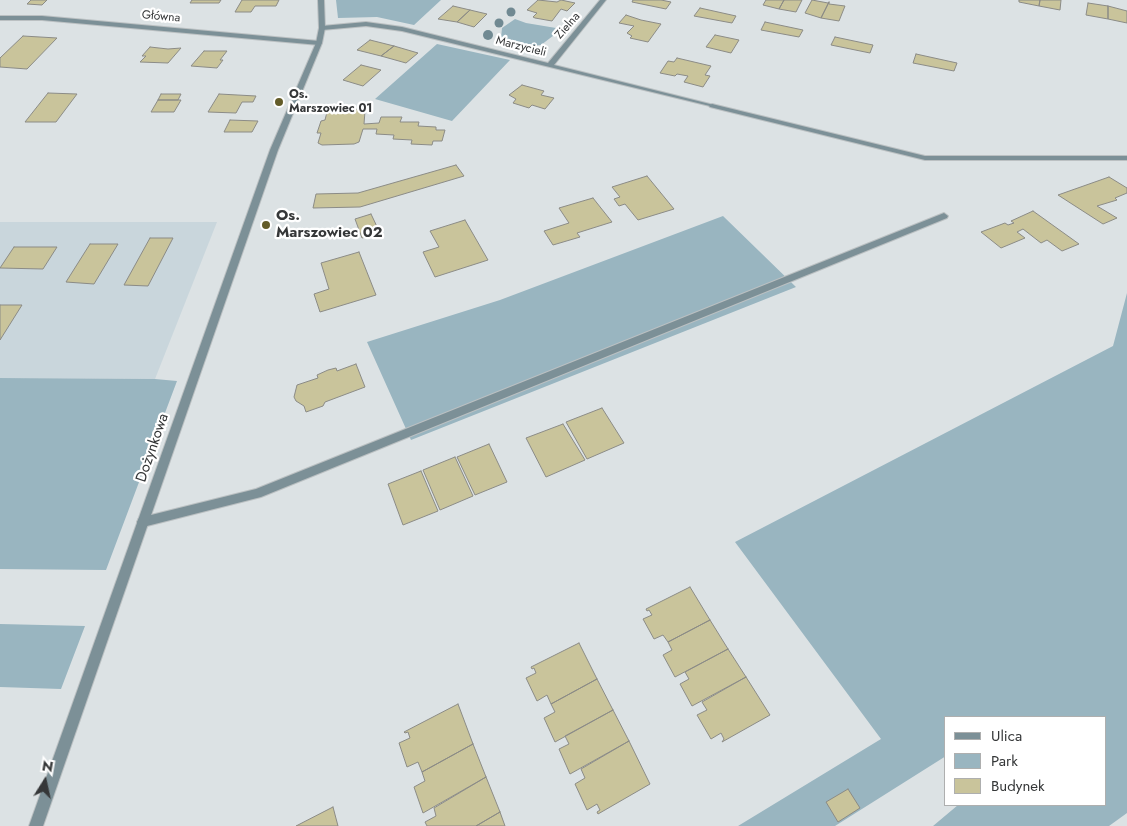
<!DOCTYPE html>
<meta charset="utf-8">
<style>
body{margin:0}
#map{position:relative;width:1127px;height:826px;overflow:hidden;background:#dce2e4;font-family:Jost,sans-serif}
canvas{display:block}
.legend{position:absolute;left:944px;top:716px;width:162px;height:90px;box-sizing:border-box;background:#fff;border:1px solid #aeafaf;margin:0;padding:6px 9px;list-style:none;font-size:15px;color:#353738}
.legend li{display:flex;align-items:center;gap:10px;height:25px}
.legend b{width:25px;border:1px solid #aeafaf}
.north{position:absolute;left:20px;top:756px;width:50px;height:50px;-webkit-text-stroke:4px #fff;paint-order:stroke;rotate:10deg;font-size:14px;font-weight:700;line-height:20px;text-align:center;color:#353738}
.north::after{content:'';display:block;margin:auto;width:18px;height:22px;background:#353738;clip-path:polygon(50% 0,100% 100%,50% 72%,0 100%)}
</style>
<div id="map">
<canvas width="1127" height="826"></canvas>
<ul class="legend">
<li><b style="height:6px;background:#7c9097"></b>Ulica</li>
<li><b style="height:14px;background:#99b5c0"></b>Park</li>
<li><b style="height:14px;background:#c9c49b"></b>Budynek</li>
</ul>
<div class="north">N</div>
</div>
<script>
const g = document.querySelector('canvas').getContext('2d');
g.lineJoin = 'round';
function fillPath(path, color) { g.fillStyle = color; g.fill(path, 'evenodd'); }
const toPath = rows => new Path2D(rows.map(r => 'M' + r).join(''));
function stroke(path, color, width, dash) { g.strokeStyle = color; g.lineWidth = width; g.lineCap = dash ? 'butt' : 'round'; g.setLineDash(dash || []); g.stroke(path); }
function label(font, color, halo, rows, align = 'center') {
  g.font = font + ' Jost,sans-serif'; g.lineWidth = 4.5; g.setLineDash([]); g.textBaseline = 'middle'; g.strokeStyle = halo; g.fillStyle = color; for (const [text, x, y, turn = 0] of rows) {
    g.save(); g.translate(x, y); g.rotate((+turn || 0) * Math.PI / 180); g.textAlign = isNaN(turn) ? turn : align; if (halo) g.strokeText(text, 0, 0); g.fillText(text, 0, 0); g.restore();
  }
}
fillPath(toPath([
 [0,222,217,222,155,379,0,378]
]), '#c9d6dc');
fillPath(toPath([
 [336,0,441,0,414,25,377,17,338,18],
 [515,19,526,23,562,29,541,45,527,46,501,38,502,28],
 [437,44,510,60,452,121,375,99],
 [723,216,796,287,411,440,367,342,500,300],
 [1127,293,1127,813,1109,826,933,826,958,805,1106,805,1106,717,946,717,946,756,835,826,738,826,881,739,735,542,1113,346],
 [0,378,155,379,177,381,106,570,0,569],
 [0,624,85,626,61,689,0,687]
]), '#99b5c0');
const building = toPath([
 [31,0,47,0,42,5,27,4,31,0],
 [192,0,221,0,219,3,190,3,192,0],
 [242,0,279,0,276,6,255,6,251,12,235,12,242,0],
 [538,0,557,2,561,0,575,3,567,11,561,9,552,21,535,18,533,17,537,13,527,10,538,0],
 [633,0,661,0,671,2,666,9,632,2,633,0],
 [766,0,784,0,779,9,763,5,766,0],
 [784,0,802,0,796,12,779,9,784,0],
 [812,0,828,3,829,2,821,18,805,13,812,0],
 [1019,0,1040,0,1039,6,1019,2,1019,0],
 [1040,0,1061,0,1060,10,1039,6,1040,0],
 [829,2,829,4,845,6,839,21,821,18,829,2],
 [1088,3,1108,6,1108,19,1086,15,1088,3],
 [453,6,470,10,457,22,438,19,453,6],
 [1108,6,1127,11,1127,23,1108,19,1108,6],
 [700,8,736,16,732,23,694,16,700,8],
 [470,10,487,14,474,27,457,22,470,10],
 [626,15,641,20,661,24,648,42,630,38,632,36,627,33,634,26,619,23,626,15],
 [765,22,803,30,799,37,761,30,765,22],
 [715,35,739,40,731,53,706,47,715,35],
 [23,36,57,38,27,69,0,67,0,58,23,36],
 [835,37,873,45,870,53,831,45,835,37],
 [370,40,394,46,381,56,357,50,370,40],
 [394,46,418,53,406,63,381,56,394,46],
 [150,47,168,49,181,48,168,63,140,62,146,56,142,56,150,47],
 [204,51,227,51,220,60,223,60,217,68,191,66,204,51],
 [916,54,957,63,954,71,913,63,916,54],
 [677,58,711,66,705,75,710,76,703,87,684,82,688,76,677,74,675,76,660,73,668,61,674,62,677,58],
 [361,65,381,70,363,86,343,80,361,65],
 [522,85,544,91,541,95,554,98,545,109,532,105,529,108,513,103,516,99,509,95,522,85],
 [48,93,77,94,56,122,25,122,48,93],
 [161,94,181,94,178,100,158,100,161,94],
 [219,94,256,96,253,102,242,102,236,113,208,112,219,94],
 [158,100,181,100,174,112,151,112,158,100],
 [362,109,365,111,364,124,379,123,381,117,402,117,400,122,419,122,418,126,436,127,436,130,445,130,442,141,433,141,432,145,411,144,412,140,393,139,394,135,376,134,377,129,363,129,359,142,354,144,322,145,318,143,321,133,317,133,321,121,325,120,327,112,331,110,362,109],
 [230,120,258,121,252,132,224,132,230,120],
 [456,165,464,176,360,207,313,208,316,194,358,193,456,165],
 [647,176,674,209,638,220,625,204,619,206,614,199,620,197,612,187,647,176],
 [1109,177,1127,188,1127,193,1115,198,1117,200,1097,206,1117,218,1103,224,1058,195,1109,177],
 [593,198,612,222,577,233,580,237,553,245,544,231,569,223,559,208,593,198],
 [1033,211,1079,244,1062,251,1047,240,1041,243,1023,229,1017,232,1025,238,1001,248,981,232,1005,223,1008,225,1014,223,1011,221,1033,211],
 [371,214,380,233,362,238,355,219,371,214],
 [465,220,488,260,435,277,423,252,439,247,430,231,465,220],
 [150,238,173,238,148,286,124,285,150,238],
 [90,244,118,244,94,284,66,282,90,244],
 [14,247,57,247,43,269,0,268,14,247],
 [359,252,376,295,320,312,314,294,329,289,321,263,359,252],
 [0,305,22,305,0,340,0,305],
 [356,364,365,387,325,402,323,406,306,412,304,406,296,401,294,397,297,385,318,378,317,375,328,370,336,368,337,371,356,364],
 [602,408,624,443,587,459,566,422,602,408],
 [563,424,585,460,546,477,526,438,563,424],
 [489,444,507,482,475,495,457,457,489,444],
 [455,457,473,496,440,510,423,470,455,457],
 [421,471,438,511,403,525,388,484,421,471],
 [690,587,710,620,668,642,663,635,654,639,643,619,652,615,649,610,647,611,646,609,690,587],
 [710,620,728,649,675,677,663,655,672,650,668,642,710,620],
 [579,643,597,679,551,704,547,695,537,701,526,678,536,673,534,668,532,669,531,667,579,643],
 [728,649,746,677,692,706,680,684,689,679,685,672,728,649],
 [746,677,770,715,722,742,724,739,721,733,711,739,697,715,707,710,702,702,746,677],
 [597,679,613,710,555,742,544,718,555,712,551,704,597,679],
 [458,704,473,744,422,772,418,762,407,767,399,743,410,738,408,732,405,733,404,732,458,704],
 [613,710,629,741,570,774,559,749,569,744,565,736,613,710],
 [629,741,650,784,598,814,597,812,600,810,597,804,587,810,575,784,585,778,581,769,629,741],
 [473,744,486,777,423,813,414,787,425,781,422,772,473,744],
 [486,777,500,812,476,826,427,826,425,822,436,816,434,808,486,777],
 [848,789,860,808,838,822,826,802,848,789],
 [333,807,338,826,296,826,333,807],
 [500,812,505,826,476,826,500,812]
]);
fillPath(building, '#c9c49b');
stroke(building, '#8b8b86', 1);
const service = toPath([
 [712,104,925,156,1127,156,1127,160,925,160,710,107,709,106,712,104],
 [944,213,948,216,947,218,261,497,143,527,139,526,137,522,139,518,143,517,256,489,944,213]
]);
const minor = toPath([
 [600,0,606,0,554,65,714,105,714,107,402,31,366,26,322,30,319,28,322,26,366,22,402,27,548,63,600,0],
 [0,16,42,16,319,41,322,43,319,45,42,20,0,20,0,16]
]);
const tertiary = toPath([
 [318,0,324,0,325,28,322,43,278,150,43,826,29,826,270,150,316,43,319,28,318,0]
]);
stroke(service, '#bbc0c2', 2);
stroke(minor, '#bbc0c2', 2);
stroke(tertiary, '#bbc0c2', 2);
fillPath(service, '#7c9097');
fillPath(minor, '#7c9097');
fillPath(tertiary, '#7c9097');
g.fillStyle = '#708992';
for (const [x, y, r] of [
 [511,12,4.5],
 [499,23,4.5],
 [488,35,5]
]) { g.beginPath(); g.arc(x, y, r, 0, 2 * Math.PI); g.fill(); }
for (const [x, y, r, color] of [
 [279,102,5,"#635c29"],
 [266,225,5,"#635c29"]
]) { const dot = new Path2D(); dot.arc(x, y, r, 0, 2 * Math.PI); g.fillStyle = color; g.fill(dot); stroke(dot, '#fff', 2); }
label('12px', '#353738', '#fff', [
 ["Główna",161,17,5],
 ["Zielna",568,26,-49],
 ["Marzycieli",521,47,14]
]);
label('bold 12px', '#353738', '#fff', [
 ["Os.",289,95],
 ["Marszowiec 01",289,109]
], 'left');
label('bold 15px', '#353738', '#fff', [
 ["Os.",276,216],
 ["Marszowiec 02",276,233]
], 'left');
label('15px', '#353738', '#fff', [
 ["Dożynkowa",153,448,-71]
]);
</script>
